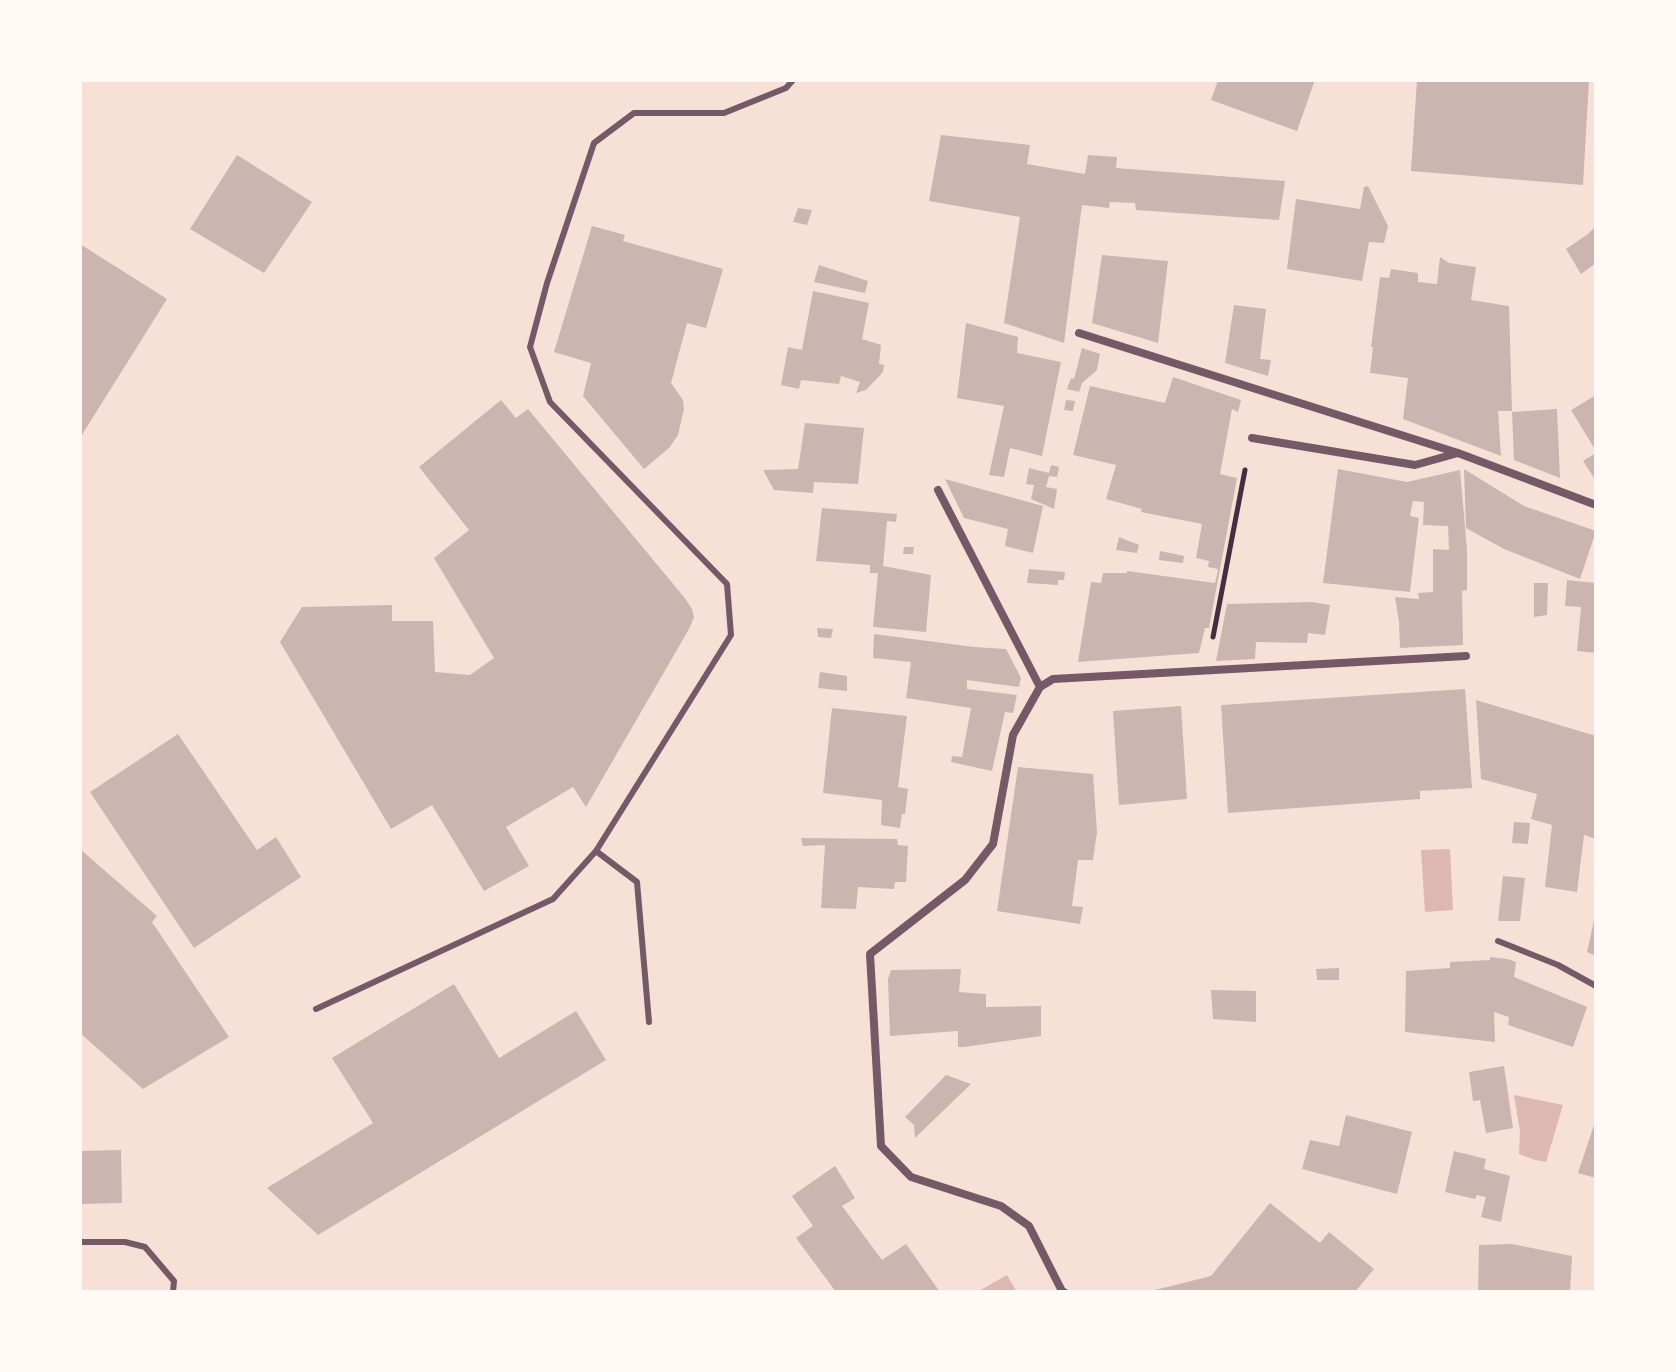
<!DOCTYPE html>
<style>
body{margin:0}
#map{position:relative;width:1676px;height:1372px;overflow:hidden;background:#f7e1d7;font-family:"Noto Sans",sans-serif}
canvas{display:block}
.frame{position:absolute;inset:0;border:82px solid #fffaf5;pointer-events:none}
</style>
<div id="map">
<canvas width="1676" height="1372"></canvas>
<div class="frame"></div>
</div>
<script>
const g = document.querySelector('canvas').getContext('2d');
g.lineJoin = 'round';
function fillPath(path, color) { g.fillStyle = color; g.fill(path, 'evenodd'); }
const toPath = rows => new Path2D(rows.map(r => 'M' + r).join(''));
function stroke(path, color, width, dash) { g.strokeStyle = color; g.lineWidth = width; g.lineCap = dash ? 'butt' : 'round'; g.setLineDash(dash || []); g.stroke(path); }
fillPath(toPath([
 [1450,849,1453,910,1425,912,1421,850],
 [1514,1095,1563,1105,1546,1162,1535,1160,1519,1154,1520,1131],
 [1007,1275,1017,1292,977,1292]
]), '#dcb8b0');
fillPath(toPath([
 [1218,80,1315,80,1297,131,1211,100],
 [1417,80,1589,80,1583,185,1411,171],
 [941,135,1030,145,1027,164,1085,174,1088,155,1117,157,1116,168,1285,181,1279,220,1136,210,1135,203,1110,202,1109,208,1082,205,1064,343,1004,323,1020,217,929,201],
 [237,155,312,202,264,273,190,229],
 [1368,186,1388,226,1384,243,1369,242,1362,281,1287,269,1296,199,1360,209,1364,187],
 [798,208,812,210,807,225,793,222],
 [592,226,625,235,623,241,723,269,706,328,687,323,671,383,683,400,684,409,678,435,669,448,644,469,583,396,591,363,554,352],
 [1596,226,1596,263,1581,274,1566,249,1588,234],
 [80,244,167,299,80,438],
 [1102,255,1168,261,1158,343,1092,323],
 [1440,257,1449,263,1476,267,1471,300,1509,306,1512,411,1498,411,1501,456,1403,419,1408,378,1370,373,1373,347,1371,347,1380,277,1389,278,1391,269,1418,273,1418,282,1437,284],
 [819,265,868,281,865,293,814,282],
 [813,291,869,303,862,339,881,345,879,364,884,365,883,372,866,390,856,393,860,382,841,376,839,384,801,380,799,389,781,385,788,347,802,350],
 [1234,305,1266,309,1260,359,1271,360,1268,376,1225,363],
 [966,323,1018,337,1017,353,1061,362,1042,456,1010,448,1004,477,989,475,1004,406,957,398],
 [1082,348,1100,354,1097,370,1082,383,1079,392,1067,389,1071,378,1074,379],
 [1173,377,1241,400,1238,412,1232,409,1220,474,1237,478,1209,628,1205,628,1199,653,1078,662,1091,582,1101,583,1103,573,1127,573,1127,571,1215,583,1218,569,1208,567,1209,561,1196,558,1202,524,1141,512,1142,509,1106,499,1116,465,1073,455,1090,386,1165,403],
 [1596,395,1596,451,1571,410],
 [501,400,516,418,528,409,684,597,692,609,694,617,689,629,586,807,573,787,506,827,529,866,484,891,432,805,391,829,280,642,302,607,392,605,392,621,433,621,435,672,470,675,494,658,434,558,469,530,419,467],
 [1066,400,1075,401,1073,411,1064,410],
 [1557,409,1560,478,1514,460,1512,412],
 [805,423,864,428,858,484,814,482,813,493,774,490,763,470,798,469],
 [1596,453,1596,481,1583,461],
 [1051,465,1059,467,1057,477,1049,476,1046,487,1057,489,1054,509,1031,499,1034,485,1026,484,1029,468,1049,473],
 [1338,469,1407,482,1460,470,1467,550,1467,590,1462,591,1463,645,1400,648,1399,622,1395,597,1419,599,1418,593,1433,592,1433,549,1449,550,1448,526,1423,525,1424,502,1413,501,1410,516,1419,518,1410,592,1323,583],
 [1464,469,1524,506,1596,531,1580,579,1504,549,1466,528],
 [945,479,1043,506,1033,553,1005,546,1008,529,964,518],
 [822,508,897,514,896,522,887,521,883,566,931,575,926,632,873,627,878,573,870,573,870,565,816,561],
 [1119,537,1139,545,1137,553,1116,550],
 [904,547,914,547,913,554,903,554],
 [1160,551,1184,556,1183,563,1159,560],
 [1029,569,1065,572,1064,580,1058,580,1058,585,1027,583],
 [1567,580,1596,583,1596,653,1577,651,1581,607,1565,606],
 [1534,583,1548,583,1547,615,1534,617],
 [1312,602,1330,605,1325,635,1308,633,1307,643,1256,642,1255,659,1216,661,1227,604],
 [817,628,833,629,831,638,818,637],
 [874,634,974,647,1006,649,1021,678,1019,687,967,680,967,689,1017,695,1013,713,1005,712,992,771,951,762,952,756,962,757,971,708,906,698,911,662,873,658],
 [820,672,847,676,847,691,818,688],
 [1465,689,1472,788,1420,791,1420,799,1228,813,1221,705],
 [1476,700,1596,736,1596,839,1584,835,1577,892,1545,887,1552,825,1531,819,1537,794,1481,779],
 [1181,706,1187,799,1119,805,1113,711],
 [832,708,907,716,898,787,908,789,905,814,902,814,900,828,881,825,882,800,823,793],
 [178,734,257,850,276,837,301,877,194,948,90,792],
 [1018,767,1093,774,1097,832,1093,860,1078,860,1072,906,1083,907,1080,924,997,911],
 [1514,822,1530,823,1528,844,1512,843],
 [801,838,897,839,898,845,908,846,906,882,895,882,894,889,858,887,856,909,821,908,825,845,803,846],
 [80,849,157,916,152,922,229,1037,143,1089,80,1033],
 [1503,876,1525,878,1520,921,1498,921],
 [1595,916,1596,916,1596,956,1587,952],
 [1490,957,1507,959,1516,962,1514,977,1587,1007,1573,1047,1508,1025,1509,1017,1494,1012,1495,1042,1405,1032,1406,971,1450,968,1450,962,1490,960],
 [1339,968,1339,980,1317,980,1316,969],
 [961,969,959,992,986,994,986,1007,1041,1006,1041,1036,964,1047,958,1047,958,1031,890,1036,888,979,891,970],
 [454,984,499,1058,576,1011,606,1060,318,1235,267,1188,373,1123,332,1058],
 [1211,990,1256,991,1256,1022,1213,1019],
 [1504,1066,1513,1128,1486,1133,1480,1100,1473,1101,1469,1072],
 [946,1075,971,1084,915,1138,914,1125,905,1117],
 [1346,1115,1412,1132,1397,1194,1302,1169,1310,1140,1339,1146],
 [1595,1122,1596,1122,1596,1178,1578,1173],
 [121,1150,122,1203,80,1204,80,1151],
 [1454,1151,1486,1159,1484,1169,1510,1176,1501,1222,1481,1217,1486,1197,1477,1195,1475,1199,1445,1192],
 [835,1166,855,1198,842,1206,882,1260,906,1244,940,1292,836,1292,796,1238,813,1226,792,1196],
 [1270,1203,1320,1243,1329,1232,1374,1269,1355,1292,1147,1292,1211,1276],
 [1512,1244,1572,1256,1570,1292,1478,1292,1479,1245]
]), '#ccb4b1');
stroke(toPath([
 [1213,637,1245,470]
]), '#4a2c40', 5);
stroke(toPath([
 [596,851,637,882,649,1022],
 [1498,941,1558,965,1596,986],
 [316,1009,553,899,596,851,731,635,727,584,550,402,530,347,547,283,594,143,634,113,724,113,786,88,793,80],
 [80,1242,125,1242,145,1247,174,1281,173,1292]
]), '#755966', 6);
stroke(toPath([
 [1079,333,1458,453,1596,505],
 [1252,438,1415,465,1458,453],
 [938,490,1040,687],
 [1064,1292,1062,1291,1029,1226,1001,1206,911,1177,881,1146,870,954,965,880,993,844,1013,735,1040,687,1053,679,1466,656]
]), '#755966', 8);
</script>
